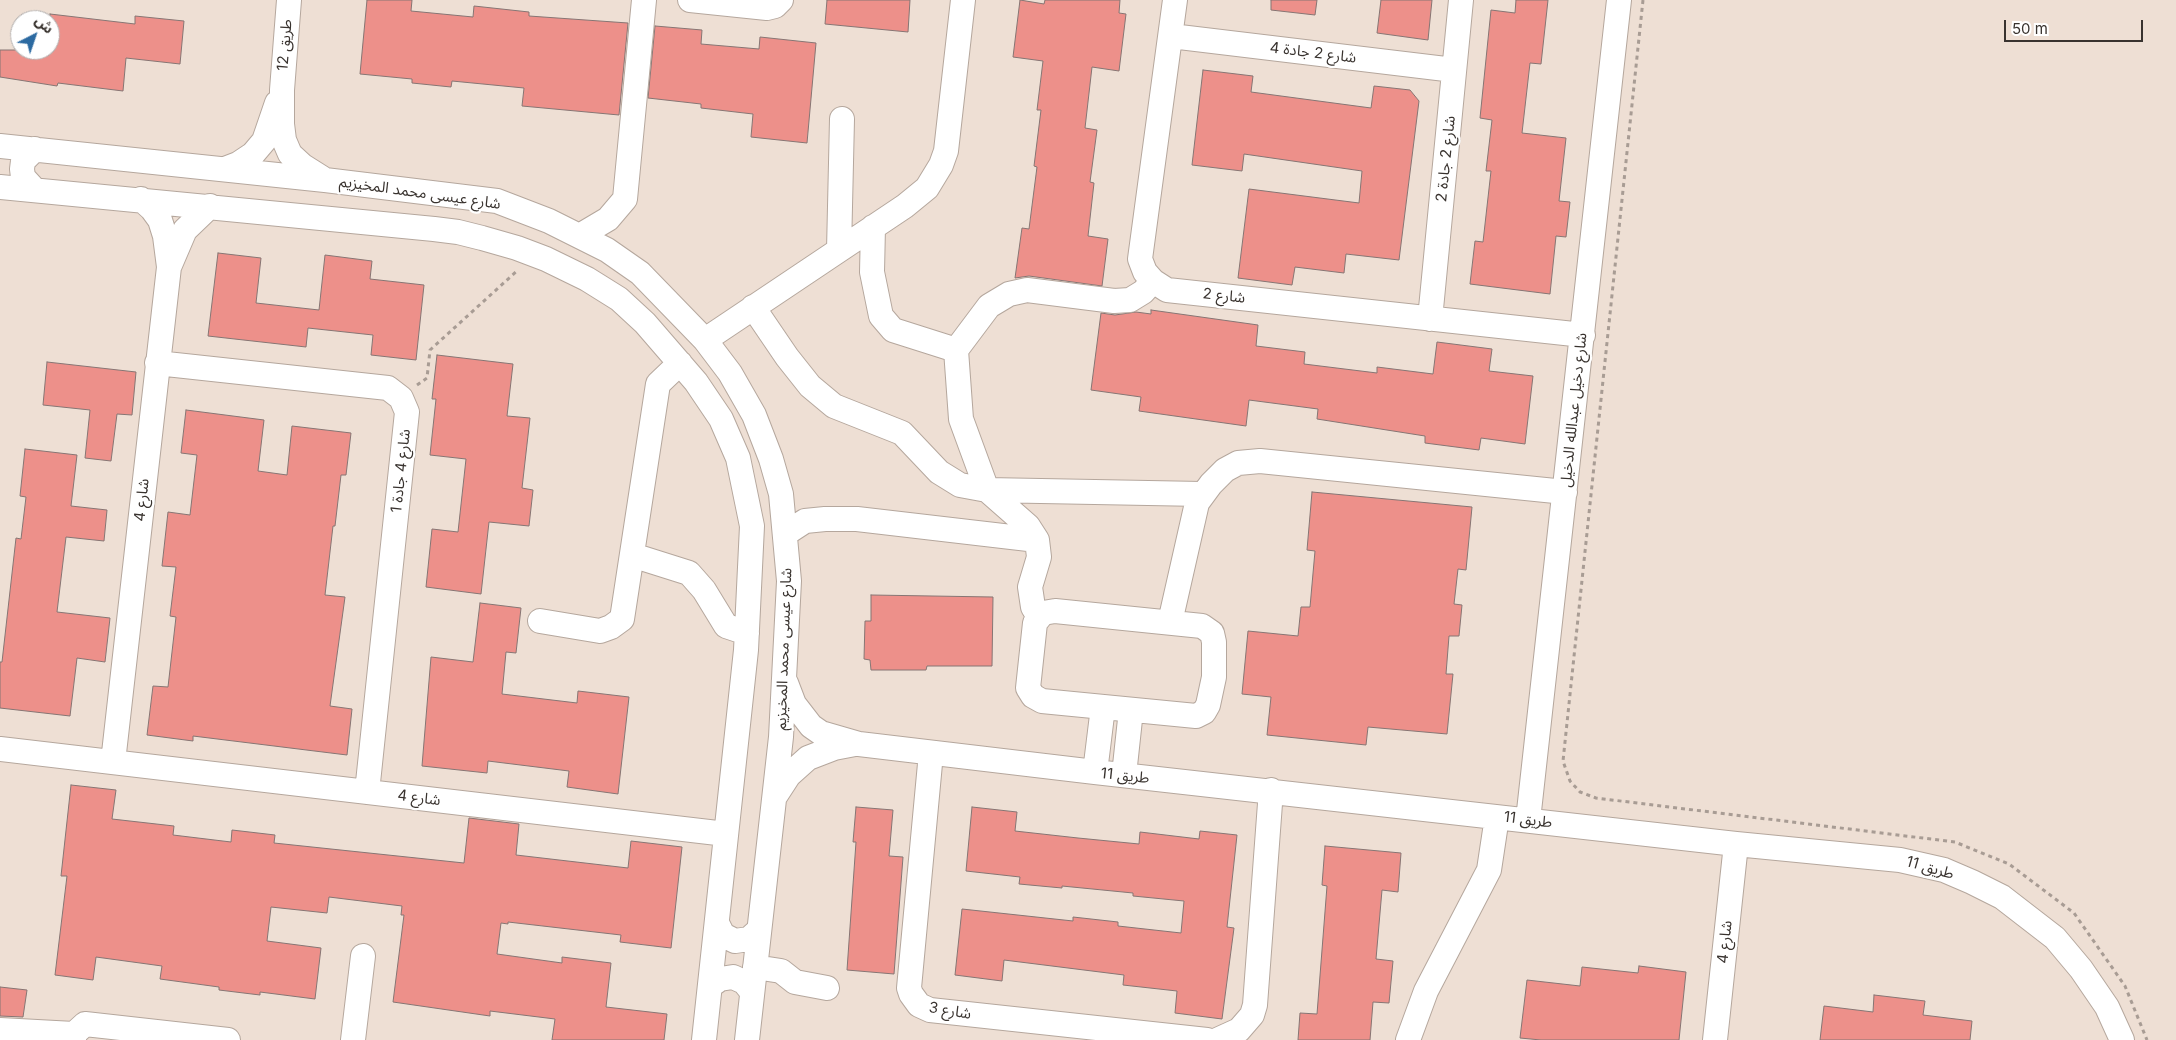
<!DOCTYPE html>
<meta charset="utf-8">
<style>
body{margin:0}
#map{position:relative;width:2176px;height:1040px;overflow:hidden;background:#eedfd4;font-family:Inter,"Noto Sans Arabic",sans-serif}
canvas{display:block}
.north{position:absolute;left:10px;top:10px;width:50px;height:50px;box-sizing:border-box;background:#fff;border:1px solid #b0adac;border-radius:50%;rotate:41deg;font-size:14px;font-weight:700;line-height:20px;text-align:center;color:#39332f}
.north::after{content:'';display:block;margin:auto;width:18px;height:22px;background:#2c6aa1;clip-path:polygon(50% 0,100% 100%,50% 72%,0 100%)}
.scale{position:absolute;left:2004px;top:20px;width:139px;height:22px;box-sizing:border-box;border:2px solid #39332f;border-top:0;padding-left:6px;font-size:15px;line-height:18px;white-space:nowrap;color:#39332f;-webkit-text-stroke:4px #fff;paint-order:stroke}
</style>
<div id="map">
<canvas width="2176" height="1040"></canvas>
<div class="north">ش</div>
<div class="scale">50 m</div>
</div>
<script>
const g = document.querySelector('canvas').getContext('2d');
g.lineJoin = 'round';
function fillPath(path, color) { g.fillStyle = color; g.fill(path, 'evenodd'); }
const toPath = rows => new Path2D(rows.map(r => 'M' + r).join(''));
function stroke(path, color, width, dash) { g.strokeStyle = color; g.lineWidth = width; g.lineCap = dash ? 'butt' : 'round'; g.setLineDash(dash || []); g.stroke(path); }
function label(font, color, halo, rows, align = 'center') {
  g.font = font + ' Inter,"Noto Sans Arabic",sans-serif'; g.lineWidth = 4.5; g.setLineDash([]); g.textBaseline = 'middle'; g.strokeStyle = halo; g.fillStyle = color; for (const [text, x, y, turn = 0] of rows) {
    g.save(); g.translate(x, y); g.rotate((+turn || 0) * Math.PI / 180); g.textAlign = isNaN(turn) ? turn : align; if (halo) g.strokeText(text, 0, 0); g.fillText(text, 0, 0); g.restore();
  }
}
const building = toPath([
 [367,0,412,0,411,11,473,17,474,6,529,12,529,16,628,23,619,115,522,106,524,88,452,81,451,87,412,83,412,79,360,74,367,0],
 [827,0,910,0,908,32,825,24,827,0],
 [1020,0,1044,4,1045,0,1120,0,1119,13,1126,14,1119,71,1092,67,1085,128,1097,130,1090,182,1094,183,1088,236,1108,239,1102,286,1029,276,1015,278,1022,228,1029,229,1037,167,1034,166,1041,110,1037,110,1043,61,1013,57,1020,0],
 [1271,0,1317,0,1315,15,1271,10,1271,0],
 [1381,0,1432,0,1428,40,1377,33,1381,0],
 [1516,0,1548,0,1541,64,1530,63,1522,133,1566,138,1559,201,1570,202,1566,237,1556,236,1550,294,1470,284,1475,241,1483,242,1491,171,1486,171,1492,120,1480,118,1491,10,1515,13,1516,0],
 [50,14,135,24,135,16,184,21,180,64,126,58,123,91,58,83,57,86,0,77,0,50,50,50,50,14],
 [655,26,702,30,701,44,759,49,760,37,816,43,807,143,751,137,753,114,701,108,701,104,648,98,655,26],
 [1203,70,1253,76,1251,92,1371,108,1374,86,1410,90,1419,101,1399,260,1346,254,1344,273,1295,267,1292,285,1238,278,1249,189,1359,203,1362,171,1244,154,1242,171,1192,165,1203,70],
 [218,253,261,258,256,303,319,310,325,255,372,261,370,279,424,285,416,360,371,355,373,335,308,328,306,347,208,336,218,253],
 [1151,310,1258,325,1256,346,1305,352,1304,364,1377,373,1377,367,1433,374,1437,342,1492,349,1489,371,1533,376,1525,444,1481,438,1479,450,1425,443,1425,436,1317,419,1318,409,1249,400,1246,426,1139,411,1141,397,1091,390,1101,313,1115,315,1136,312,1151,314,1151,310],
 [437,355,513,364,507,416,530,418,522,488,533,490,529,526,489,522,481,594,426,587,432,529,458,532,466,459,430,455,436,399,432,399,437,355],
 [47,362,136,372,132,415,117,414,111,461,85,458,90,410,43,405,47,362],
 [186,410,264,420,258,471,287,475,292,426,351,433,346,475,341,475,335,526,333,526,325,595,345,597,330,706,352,709,347,755,193,736,193,741,147,735,153,686,168,687,176,617,170,616,176,567,162,566,168,512,190,515,197,455,181,453,186,410],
 [25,449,77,455,71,506,107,510,104,541,66,537,57,612,110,618,105,662,77,658,70,716,0,708,0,662,2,662,16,538,21,539,26,497,20,496,25,449],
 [1312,492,1472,507,1466,570,1458,569,1454,604,1462,605,1459,636,1449,636,1446,674,1453,674,1447,734,1368,727,1366,745,1267,735,1271,697,1242,694,1248,631,1298,636,1301,607,1310,607,1315,551,1307,550,1312,492],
 [871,595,993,597,992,666,927,666,926,670,871,670,870,660,864,659,865,621,871,621,871,595],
 [480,603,521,608,516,653,506,652,502,694,577,703,578,691,629,697,618,794,567,787,569,771,488,761,487,773,422,766,431,657,473,662,480,603],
 [71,785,116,790,112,819,174,826,173,835,231,842,232,830,275,835,274,843,464,863,469,818,519,824,516,855,628,868,631,841,682,847,671,948,620,942,621,935,508,922,508,924,501,923,497,954,562,963,562,957,611,963,606,1007,667,1014,664,1040,552,1040,555,1019,490,1011,490,1016,393,1002,404,915,401,915,402,906,329,897,327,913,271,907,267,941,321,948,315,999,260,992,260,995,219,990,219,987,160,979,162,966,96,957,93,980,55,975,67,876,61,876,71,785],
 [856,807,893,810,889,856,903,857,894,974,847,970,856,842,853,842,856,807],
 [972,807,1017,812,1015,831,1078,838,1139,844,1140,832,1199,839,1200,831,1237,835,1227,927,1234,928,1222,1019,1175,1013,1177,991,1123,985,1124,975,1004,960,1002,981,955,975,962,909,1073,921,1073,917,1118,922,1118,926,1181,933,1184,901,1133,896,1133,893,1062,886,1062,888,1019,884,1020,877,966,871,972,807],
 [1325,846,1401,853,1398,892,1382,890,1376,959,1393,961,1389,1003,1373,1002,1370,1040,1298,1040,1300,1013,1317,1014,1327,886,1322,885,1325,846],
 [1639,966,1686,972,1679,1040,1541,1040,1520,1038,1527,980,1580,986,1582,967,1638,973,1639,966],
 [0,987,27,990,23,1017,0,1016,0,987],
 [1874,995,1925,1001,1923,1015,1972,1021,1970,1040,1820,1040,1824,1006,1873,1012,1874,995]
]);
fillPath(building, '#ed908a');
stroke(building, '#867573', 1);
const minor = toPath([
 [289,0,282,90,282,124,284,140,290,154,303,166,322,178],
 [690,0,767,8,775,6,781,0],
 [1175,0,1140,259,1145,272,1153,281,1167,290,1583,335],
 [1171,36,1454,70],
 [0,146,325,180,497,201,549,221,607,250,640,273,705,340,730,373,754,415,771,459,781,494,789,581,781,737,747,1040],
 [225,169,238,164,253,154,264,141,277,103],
 [0,187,434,229,458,232,482,238,517,248,546,259,587,279,619,299,645,323,696,382,721,419,738,458,752,526,746,650,704,1040],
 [34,189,23,177,22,169,23,161,35,149],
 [873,227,872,272,881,316,893,330,956,350],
 [581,235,608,219,625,199,644,0],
 [839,250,842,119],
 [170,265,185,230,210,206],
 [753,307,787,357,810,386,834,406,902,433,939,472,960,485,987,490,1202,494],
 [1430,319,1461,0],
 [705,340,905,206,927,188,941,165,946,151,963,0],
 [157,363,388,388,401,398,407,412,367,792],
 [785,534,805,521,825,519,857,519,1037,540],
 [632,555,689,573,704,590,726,626,747,633],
 [1055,611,1202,626,1212,633,1214,642,1214,677,1208,705,1204,712,1196,716,1042,701,1033,696,1028,688,1035,623,1043,613,1055,611],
 [1039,617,1033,607,1030,587,1039,557,1037,540,1028,526,987,490,961,419,956,350,989,306,1009,294,1027,290,1114,301,1130,300,1143,292,1153,281],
 [540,621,600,631,611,627,622,619,658,384,680,363],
 [1170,622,1197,503,1211,484,1225,470,1238,463,1260,461,1565,492],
 [786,683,794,704,811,726,821,733,859,744,1095,772,1736,844,1900,860,1944,870,1972,882,2002,897,2055,938,2081,969,2107,1007,2122,1040],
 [0,749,726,834],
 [931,753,909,988,911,994,919,1005,930,1010,1207,1040],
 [113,762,169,267,165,236,160,220,152,209,141,199],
 [1095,772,1103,707],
 [1124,775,1131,710],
 [776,795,789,775,808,758,834,748,855,744],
 [1528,820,1619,0],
 [717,923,723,935,735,941,749,939,759,930],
 [755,967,781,971,795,982,827,988],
 [710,986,720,979,733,977,744,982,752,992],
 [0,1030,74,1034],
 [74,1040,74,1034,85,1024,228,1040],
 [353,1040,363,956],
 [1217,1040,1239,1030,1252,1015,1255,1005,1271,790],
 [1408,1040,1426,991,1489,870,1497,817],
 [1715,1040,1736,844]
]);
stroke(minor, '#b5a79d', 26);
stroke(toPath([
 [1643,0,1563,761,1570,781,1580,792,1596,798,1955,842,2009,864,2074,913,2125,986,2147,1040],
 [417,385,427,378,430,350,518,270]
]), '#a89c94', 3, [4, 4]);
stroke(minor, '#fff', 24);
label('15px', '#39332f', '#fff', [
 ["طريق 12",285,45,-85],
 ["شارع 2 جادة 4",1313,53,7],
 ["شارع 2 جادة 2",1446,159,-84],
 ["شارع عيسى محمد المخيزيم",420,193,8],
 ["شارع 2",1224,296,6],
 ["شارع دخيل عبدالله الدخيل",1574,410,-84],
 ["شارع 4 جادة 1",401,471,-84],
 ["شارع 4",142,500,-84],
 ["شارع عيسى محمد المخيزيم",784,649,-88],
 ["طريق 11",1125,776,6],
 ["شارع 4",419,798,7],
 ["طريق 11",1528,820,7],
 ["طريق 11",1930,868,16],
 ["شارع 4",1725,942,-84],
 ["شارع 3",950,1011,9]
]);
</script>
